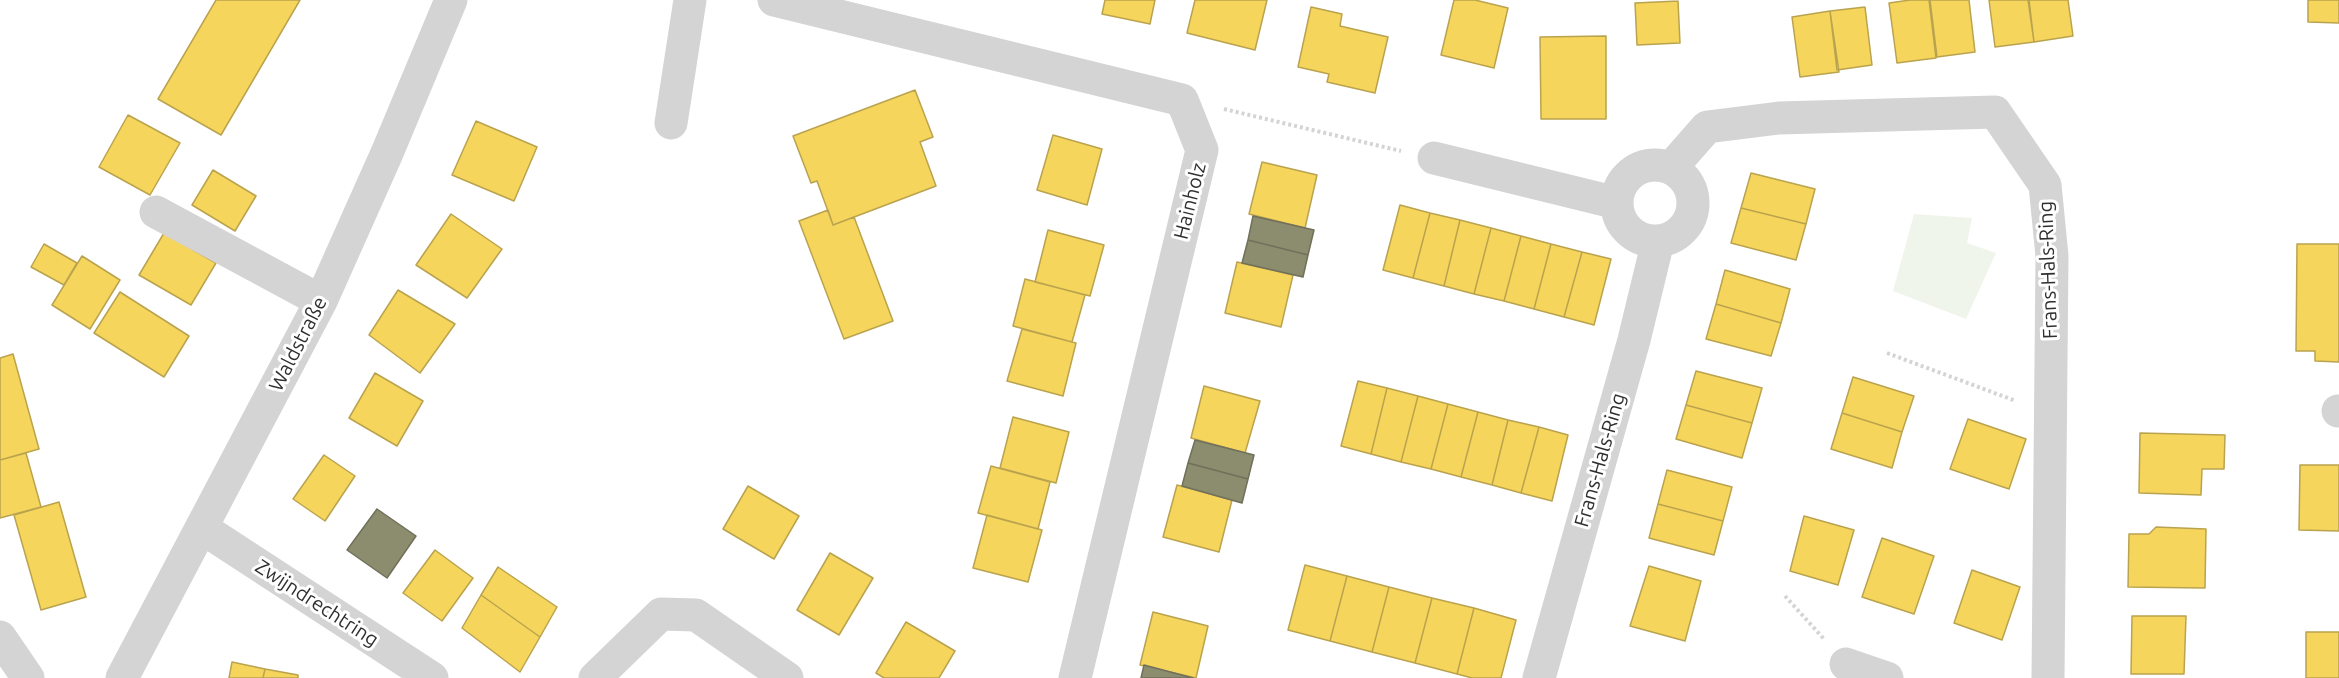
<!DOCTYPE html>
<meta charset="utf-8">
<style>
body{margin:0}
canvas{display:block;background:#fff}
</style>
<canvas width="2339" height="678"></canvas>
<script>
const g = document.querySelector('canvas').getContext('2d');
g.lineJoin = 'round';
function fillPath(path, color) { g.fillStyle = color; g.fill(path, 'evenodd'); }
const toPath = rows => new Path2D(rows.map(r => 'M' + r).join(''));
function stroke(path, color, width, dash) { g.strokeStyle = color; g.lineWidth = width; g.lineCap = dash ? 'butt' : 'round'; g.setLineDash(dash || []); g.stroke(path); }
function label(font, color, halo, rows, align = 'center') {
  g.font = font + ' Ubuntu,sans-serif'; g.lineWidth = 6; g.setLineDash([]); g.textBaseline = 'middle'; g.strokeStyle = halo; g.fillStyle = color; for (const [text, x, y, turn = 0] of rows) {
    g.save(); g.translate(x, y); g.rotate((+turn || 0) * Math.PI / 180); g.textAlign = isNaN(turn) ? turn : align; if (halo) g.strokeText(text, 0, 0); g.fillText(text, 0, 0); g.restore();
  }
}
fillPath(toPath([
 [1914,214,1972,218,1967,243,1996,253,1966,319,1893,291]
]), '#f0f5ec');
const homes = toPath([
 [216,0,300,0,221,135,158,99,216,0],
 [1105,0,1155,0,1150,24,1102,14,1105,0],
 [1195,0,1267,0,1255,50,1187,33,1195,0],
 [1454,0,1475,0,1508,8,1494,68,1441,55,1454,0],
 [1910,0,1929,0,1936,58,1897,63,1889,3,1910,0],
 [1930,0,1969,0,1975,52,1937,57,1930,0],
 [1989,0,2028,0,2034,42,1995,47,1989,0],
 [2029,0,2068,0,2073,36,2034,42,2029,0],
 [2308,0,2339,0,2339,23,2308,22,2308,0],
 [1678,1,1680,43,1637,45,1635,3,1678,1],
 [1311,7,1342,14,1340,26,1388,37,1375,93,1327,82,1329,74,1298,67,1311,7],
 [1865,7,1872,65,1837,70,1830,11,1865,7],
 [1830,11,1839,72,1800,77,1792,17,1830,11],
 [1606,36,1606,119,1541,119,1540,37,1606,36],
 [915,90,933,137,920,142,936,186,833,225,817,181,811,183,793,136,915,90],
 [128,115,180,143,150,195,99,167,128,115],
 [476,121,537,147,514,201,452,175,476,121],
 [1053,135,1102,149,1087,205,1037,190,1053,135],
 [1262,162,1317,175,1305,228,1249,214,1262,162],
 [213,170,256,196,235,231,192,205,213,170],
 [1751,173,1815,189,1806,224,1741,208,1751,173],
 [1400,205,1430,213,1413,278,1383,270,1400,205],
 [1741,208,1806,224,1796,260,1731,243,1741,208],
 [828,210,833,225,854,217,893,321,844,339,799,221,828,210],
 [1430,213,1460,220,1444,286,1413,278,1430,213],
 [451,214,502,249,467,298,416,265,451,214],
 [1460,220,1491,228,1474,294,1444,286,1460,220],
 [1491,228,1521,236,1504,301,1474,294,1491,228],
 [1048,230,1104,245,1090,296,1035,282,1048,230],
 [164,233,216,263,191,305,139,275,164,233],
 [1521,236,1551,244,1534,309,1504,301,1521,236],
 [44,244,77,263,64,285,31,267,44,244],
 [1551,244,1582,252,1564,317,1534,309,1551,244],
 [2297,244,2339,244,2339,362,2315,361,2315,351,2296,351,2297,244],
 [1582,252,1611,259,1594,325,1564,317,1582,252],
 [82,256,120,280,90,329,52,305,82,256],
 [1237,262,1293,275,1281,327,1225,313,1237,262],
 [1725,270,1790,289,1781,323,1716,304,1725,270],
 [1025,279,1085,295,1072,342,1013,326,1025,279],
 [398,290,455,324,420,373,369,335,398,290],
 [120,292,189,336,164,377,94,333,120,292],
 [1716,304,1781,323,1771,356,1706,339,1716,304],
 [1022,329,1076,343,1063,396,1007,381,1022,329],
 [13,354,39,449,0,460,0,358,13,354],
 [1696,371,1762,388,1752,423,1686,405,1696,371],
 [375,373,423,401,397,446,349,418,375,373],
 [1853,377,1914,396,1902,432,1842,413,1853,377],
 [1358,381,1387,388,1371,454,1341,446,1358,381],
 [1204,386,1260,401,1245,453,1191,438,1204,386],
 [1387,388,1418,396,1401,462,1371,454,1387,388],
 [1418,396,1448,404,1431,469,1401,462,1418,396],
 [1448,404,1478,412,1461,477,1431,469,1448,404],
 [1686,405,1752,423,1742,458,1676,439,1686,405],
 [1478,412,1508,420,1492,485,1461,477,1478,412],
 [1842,413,1902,432,1892,468,1831,449,1842,413],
 [1013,417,1069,432,1056,483,1000,468,1013,417],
 [1968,419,2026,439,2009,489,1950,469,1968,419],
 [1508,420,1539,427,1521,493,1492,485,1508,420],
 [1539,427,1568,435,1552,501,1521,493,1539,427],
 [2140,433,2225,435,2224,469,2202,469,2201,495,2139,493,2140,433],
 [26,453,41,507,0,518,0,460,26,453],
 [324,455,355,476,325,521,293,499,324,455],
 [2300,465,2339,465,2339,531,2299,530,2300,465],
 [991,466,1050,482,1038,529,978,513,991,466],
 [1667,470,1732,487,1723,521,1658,504,1667,470],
 [1177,485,1232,500,1219,552,1163,537,1177,485],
 [748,486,799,516,774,559,723,529,748,486],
 [59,502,86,597,41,610,14,515,59,502],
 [1658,504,1723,521,1714,555,1649,538,1658,504],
 [987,515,1042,530,1028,582,973,568,987,515],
 [1804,516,1854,530,1838,585,1790,571,1804,516],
 [2156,527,2206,529,2205,588,2128,587,2129,534,2149,534,2156,527],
 [1882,538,1934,556,1914,614,1862,597,1882,538],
 [435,550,473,578,442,621,403,593,435,550],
 [830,553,873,578,839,635,797,610,830,553],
 [1305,565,1347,576,1330,641,1288,630,1305,565],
 [1649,566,1701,581,1685,641,1630,626,1649,566],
 [498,567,557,607,540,637,481,595,498,567],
 [1972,570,2020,587,2002,640,1954,623,1972,570],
 [1347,576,1389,587,1372,652,1330,641,1347,576],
 [1389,587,1432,598,1415,663,1372,652,1389,587],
 [481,595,540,637,520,672,462,628,481,595],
 [1432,598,1474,608,1457,674,1415,663,1432,598],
 [1474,608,1516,620,1501,678,1472,678,1457,674,1474,608],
 [1153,612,1208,626,1196,678,1140,665,1153,612],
 [2132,616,2186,616,2184,674,2131,674,2132,616],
 [906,622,955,651,939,678,884,678,876,673,906,622],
 [2306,632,2339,632,2339,678,2306,678,2306,632],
 [232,662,265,669,263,678,229,678,232,662],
 [265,669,298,675,298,678,263,678,265,669]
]);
fillPath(homes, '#f6d55c');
stroke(homes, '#baa34e', 1.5);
const industry = toPath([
 [1253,216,1314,230,1308,255,1248,240,1253,216],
 [1248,240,1308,255,1303,277,1242,263,1248,240],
 [1195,440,1254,455,1248,479,1188,463,1195,440],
 [1188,463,1248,479,1242,503,1182,486,1188,463],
 [377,509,416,536,387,578,347,550,377,509],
 [1144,665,1193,678,1141,678,1144,665]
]);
fillPath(industry, '#8c8c6e');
stroke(industry, '#70705b', 1.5);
stroke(toPath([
 [1224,109,1401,151],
 [1887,353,2016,401],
 [1785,596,1824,639]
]), '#d4d4d4', 4, [3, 3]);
stroke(toPath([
 [774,0,1182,100,1202,150,1075,678],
 [671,123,690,0],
 [1434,158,1617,203],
 '1617 203a38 38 0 1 1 76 0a38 38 0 1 1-76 0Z',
 [1671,168,1707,127,1779,118,1995,112,2045,185,2052,256,2048,678],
 [156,212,321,301],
 [2338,411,2339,411],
 [202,528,432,678],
 [0,637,28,678],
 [1846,664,1887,678],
 [122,678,321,301,387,153,451,0],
 [595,678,661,614,696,615,787,678],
 [1539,678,1634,340,1658,241]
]), '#d4d4d4', 33);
label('20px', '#2f2f2f', '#fff', [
 ["Hainholz",1190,201,-76],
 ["Frans-Hals-Ring",2048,270,-92],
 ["Waldstraße",298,344,-63],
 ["Frans-Hals-Ring",1600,460,-74],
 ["Zwijndrechtring",317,603,33]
]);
</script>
